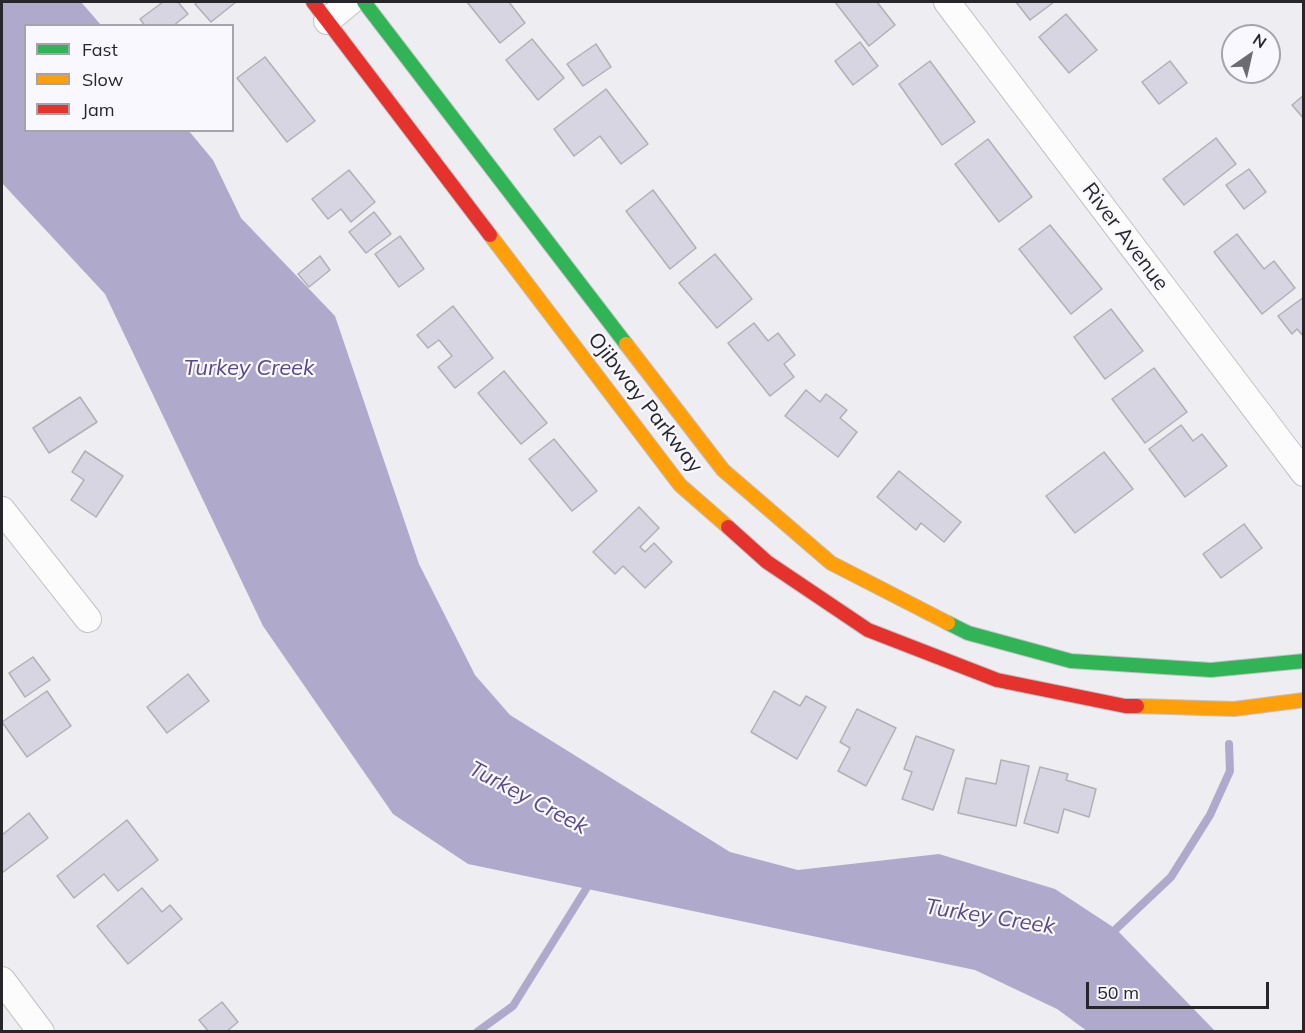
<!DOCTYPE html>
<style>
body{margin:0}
#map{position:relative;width:1305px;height:1033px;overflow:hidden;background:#ededf2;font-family:Mulish,sans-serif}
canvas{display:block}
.frame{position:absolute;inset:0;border:3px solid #27272b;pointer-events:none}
.legend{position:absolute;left:24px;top:24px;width:210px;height:108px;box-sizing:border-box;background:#f9f8fe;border:2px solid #a5a4aa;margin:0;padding:8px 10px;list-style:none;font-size:18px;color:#27272b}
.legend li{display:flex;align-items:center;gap:12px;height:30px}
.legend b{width:30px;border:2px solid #a5a4aa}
.north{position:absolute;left:1221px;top:24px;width:60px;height:60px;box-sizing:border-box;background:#f9f8fe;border:2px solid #a5a4aa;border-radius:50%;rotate:34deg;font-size:16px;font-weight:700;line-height:24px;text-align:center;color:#27272b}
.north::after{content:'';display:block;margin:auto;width:21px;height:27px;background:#6c6c71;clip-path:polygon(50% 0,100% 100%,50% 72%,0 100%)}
.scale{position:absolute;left:1086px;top:982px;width:183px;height:27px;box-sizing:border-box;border:3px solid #27272b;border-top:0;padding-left:8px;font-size:18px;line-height:21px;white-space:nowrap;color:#27272b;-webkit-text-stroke:4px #f9f8fe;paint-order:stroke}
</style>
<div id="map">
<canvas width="1305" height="1033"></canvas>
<div class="frame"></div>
<ul class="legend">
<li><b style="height:8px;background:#30b455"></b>Fast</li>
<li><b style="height:8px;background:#ff9f0a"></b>Slow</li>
<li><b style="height:8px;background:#e5322d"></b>Jam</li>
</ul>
<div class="north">N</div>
<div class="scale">50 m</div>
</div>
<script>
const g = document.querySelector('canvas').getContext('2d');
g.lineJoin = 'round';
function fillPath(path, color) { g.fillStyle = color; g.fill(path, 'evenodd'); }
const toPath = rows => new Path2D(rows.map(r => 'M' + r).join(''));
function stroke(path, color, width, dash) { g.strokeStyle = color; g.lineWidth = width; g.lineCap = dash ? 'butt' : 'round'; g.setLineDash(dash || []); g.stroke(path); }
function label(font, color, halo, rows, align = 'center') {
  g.font = font + ' Mulish,sans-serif'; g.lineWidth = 4.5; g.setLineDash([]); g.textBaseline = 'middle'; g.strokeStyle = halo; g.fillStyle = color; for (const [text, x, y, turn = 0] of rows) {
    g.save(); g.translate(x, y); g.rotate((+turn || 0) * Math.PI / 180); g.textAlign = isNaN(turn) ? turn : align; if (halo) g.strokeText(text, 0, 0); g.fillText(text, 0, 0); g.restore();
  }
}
fillPath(toPath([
 [2,2,81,2,101,25,26,26,26,130,189,131,213,160,241,218,335,316,419,564,475,675,510,715,730,852,798,870,939,854,1055,889,1116,929,1215,1031,1087,1031,1057,1009,975,970,468,864,393,814,263,626,105,294,2,183]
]), '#afa9cc');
stroke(toPath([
 [1116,929,1171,877,1210,815,1230,771,1229,744],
 [477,1032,513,1006,586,889,589,881]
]), '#afa9cc', 8);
const building = toPath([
 [163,2,178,2,188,14,173,26,145,26,140,19,163,2],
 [198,2,236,2,211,22,195,4,198,2],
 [467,2,509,2,525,23,500,43,467,2],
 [835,2,877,2,895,25,869,46,835,2],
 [1016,2,1054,2,1030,20,1016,2],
 [1066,14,1097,50,1069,73,1039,37,1066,14],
 [532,39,564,78,538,100,506,60,532,39],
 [860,42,878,66,853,85,835,61,860,42],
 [596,44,611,67,583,86,567,64,596,44],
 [265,57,315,121,287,142,237,78,265,57],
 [930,61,975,122,942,145,899,84,930,61],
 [1170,61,1187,83,1159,104,1142,82,1170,61],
 [606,89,648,144,621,164,600,136,574,156,554,129,606,89],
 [1304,95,1304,119,1292,105,1304,95],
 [1216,138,1236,164,1184,205,1163,179,1216,138],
 [988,139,1032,197,999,222,955,164,988,139],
 [1249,169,1266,192,1244,209,1226,185,1249,169],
 [349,170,375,202,351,222,341,209,328,219,312,199,349,170],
 [653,190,696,248,670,269,626,211,653,190],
 [374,212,391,234,366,253,349,232,374,212],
 [1050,225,1102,289,1071,314,1019,249,1050,225],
 [1237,234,1264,269,1274,261,1295,288,1262,314,1214,252,1237,234],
 [400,236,424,269,399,287,375,254,400,236],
 [715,254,752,299,717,328,679,283,715,254],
 [320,256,330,270,309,287,298,274,320,256],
 [1304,297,1304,337,1297,329,1292,334,1278,316,1304,297],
 [453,306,493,358,455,388,438,367,452,356,439,340,428,348,417,335,453,306],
 [1111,309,1143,351,1105,379,1074,337,1111,309],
 [754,323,768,341,778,333,795,355,784,364,794,377,770,396,728,343,754,323],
 [1154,368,1187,412,1145,443,1112,399,1154,368],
 [504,371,547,423,521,444,478,393,504,371],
 [806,390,820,402,826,394,847,410,840,418,857,432,838,457,785,416,806,390],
 [80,397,97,422,49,453,33,428,80,397],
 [1181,425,1193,441,1202,434,1227,466,1185,497,1149,449,1181,425],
 [554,439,597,491,572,511,529,459,554,439],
 [85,451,123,476,96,517,71,500,84,480,72,472,85,451],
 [1104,452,1133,489,1075,533,1046,496,1104,452],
 [899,471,961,522,944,542,921,523,916,530,877,497,899,471],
 [639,507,659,528,640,547,645,552,654,543,672,562,645,588,623,566,615,574,593,552,639,507],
 [1244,524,1262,548,1221,578,1203,554,1244,524],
 [33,657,50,680,25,697,9,673,33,657],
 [188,674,209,701,167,733,147,707,188,674],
 [47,691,71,726,27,757,2,722,47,691],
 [774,691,800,706,806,696,826,707,797,759,751,732,774,691],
 [857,709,896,728,866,786,838,771,850,748,840,742,857,709],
 [916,736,954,750,933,810,902,799,912,772,904,769,916,736],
 [1001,760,1029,766,1016,826,958,813,966,778,996,784,1001,760],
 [1040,767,1068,774,1066,780,1096,789,1089,817,1064,809,1058,833,1024,823,1040,767],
 [29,813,48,838,2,873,2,835,29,813],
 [127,820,158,860,118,891,104,874,74,898,57,876,127,820],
 [142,888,162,912,170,905,182,919,128,964,97,926,142,888],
 [222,1002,238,1022,226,1032,209,1032,199,1020,222,1002]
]);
fillPath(building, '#d6d5e1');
stroke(building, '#b1b0b5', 1.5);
const street = toPath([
 [947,2,1304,473],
 [327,21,350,2],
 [2,510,88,619],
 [2,980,41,1032]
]);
const fast = toPath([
 [364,2,626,344],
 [948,623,968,633,1071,661,1211,670,1304,661]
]);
const slow = toPath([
 [490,235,680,485,728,527],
 [626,344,723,470,831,563,948,623],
 [1137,706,1234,709,1304,700]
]);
const jam = toPath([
 [313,2,490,235],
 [728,527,767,562,868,630,997,680,1125,706,1137,706]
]);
stroke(street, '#c2c1c5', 28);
stroke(fast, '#c2c1c5', 16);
stroke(slow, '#c2c1c5', 16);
stroke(jam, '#c2c1c5', 16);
stroke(street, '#fcfcfd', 26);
stroke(fast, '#30b455', 14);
stroke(slow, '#ff9f0a', 14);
stroke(jam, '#e5322d', 14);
label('21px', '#27272b', '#f9f8fe', [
 ["River Avenue",1125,237,53],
 ["Ojibway Parkway",645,403,52]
]);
label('italic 22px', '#584988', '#f9f8fe', [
 ["Turkey Creek",249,368],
 ["Turkey Creek",528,798,28],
 ["Turkey Creek",990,917,9]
]);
</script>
